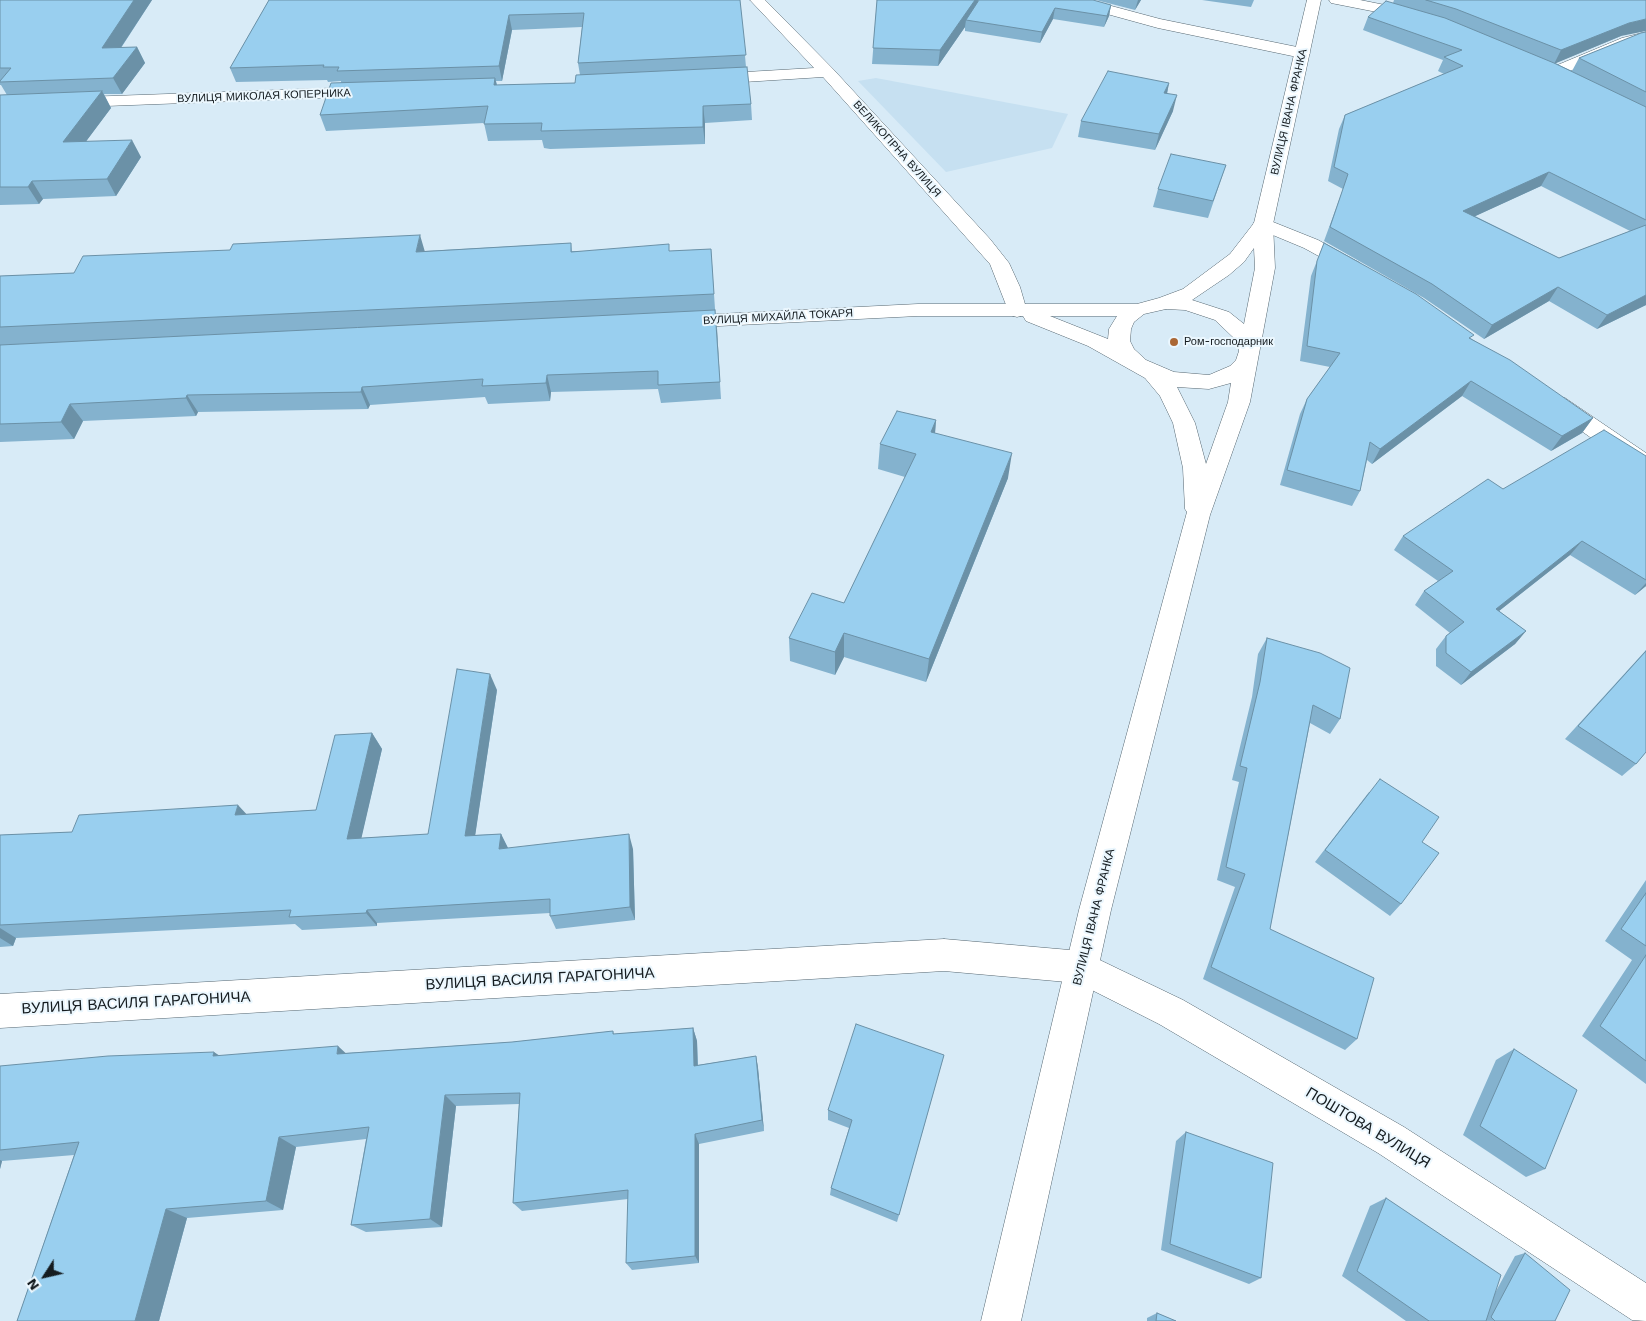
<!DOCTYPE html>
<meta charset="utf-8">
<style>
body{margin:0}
#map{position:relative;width:1646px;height:1321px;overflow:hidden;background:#d8ebf7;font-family:"Work Sans",sans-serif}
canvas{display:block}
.north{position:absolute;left:20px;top:1251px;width:50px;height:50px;-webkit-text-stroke:4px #ebf7fe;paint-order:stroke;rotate:235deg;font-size:14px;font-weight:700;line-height:20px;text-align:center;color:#151c20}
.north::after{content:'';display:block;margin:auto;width:18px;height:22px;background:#151c20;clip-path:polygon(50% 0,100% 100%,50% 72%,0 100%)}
</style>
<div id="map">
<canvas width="1646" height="1321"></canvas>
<div class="north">N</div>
</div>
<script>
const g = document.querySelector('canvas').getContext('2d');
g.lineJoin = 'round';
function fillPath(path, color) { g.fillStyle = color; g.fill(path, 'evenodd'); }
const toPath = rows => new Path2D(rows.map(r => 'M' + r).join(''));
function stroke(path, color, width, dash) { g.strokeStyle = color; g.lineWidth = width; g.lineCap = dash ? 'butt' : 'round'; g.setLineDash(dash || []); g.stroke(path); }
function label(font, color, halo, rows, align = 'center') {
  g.font = font + ' "Work Sans",sans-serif'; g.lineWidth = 4; g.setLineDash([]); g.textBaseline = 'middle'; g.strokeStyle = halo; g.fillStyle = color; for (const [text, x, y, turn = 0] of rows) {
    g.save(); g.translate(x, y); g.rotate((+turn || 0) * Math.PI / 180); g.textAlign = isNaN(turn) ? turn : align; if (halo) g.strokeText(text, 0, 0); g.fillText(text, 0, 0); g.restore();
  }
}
fillPath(toPath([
 [876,78,1068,114,1052,148,946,172,858,81]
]), '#c6e0f1');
const lane = toPath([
 [1065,0,1089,0,1160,19,1302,48,1308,50,1310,53,1308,56,1302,58,1158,28,1067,3,1065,0]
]);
const street = toPath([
 [750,0,765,0,833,69,990,239,1009,263,1020,287,1027,311,1024,315,1017,317,1010,315,990,264,823,77,712,84,706,82,704,79,706,76,712,74,814,68,750,0],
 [1329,0,1360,0,1390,6,1421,15,1424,18,1421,21,1416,23,1387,14,1331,3,1329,0],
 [1646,32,1646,42,1633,45,1560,75,1554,77,1548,75,1546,72,1548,69,1622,38,1646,32],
 [364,87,370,88,372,92,370,96,0,110,0,100,364,87],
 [1263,218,1318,240,1360,263,1363,267,1360,271,1353,273,1346,271,1304,248,1256,228,1253,224,1256,220,1263,218],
 [1557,396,1565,398,1646,453,1646,473,1638,471,1549,408,1546,403,1549,398,1557,396],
 [944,939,1081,951,1183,1000,1404,1127,1646,1283,1646,1321,1632,1320,1378,1153,1159,1024,1078,983,944,971,0,1028,0,994,944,939]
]);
const secondary = toPath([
 [1307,0,1321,0,1273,224,1275,268,1250,402,1210,515,1111,910,1021,1321,981,1321,1079,910,1187,512,1185,509,1183,468,1173,423,1160,396,1145,378,1088,346,1026,321,1023,316,918,316,679,328,672,327,669,322,672,317,679,316,918,304,1137,304,1159,298,1183,289,1230,254,1254,223,1307,0],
 [1254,248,1255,268,1244,324,1229,312,1192,300,1229,275,1244,262,1254,248],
 [1166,309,1185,310,1215,320,1236,340,1239,351,1236,360,1230,366,1209,375,1174,372,1146,360,1134,349,1130,341,1131,329,1134,322,1144,314,1166,309],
 [1050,316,1117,316,1109,329,1108,339,1050,316],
 [1231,383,1228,402,1206,464,1195,423,1177,387,1209,389,1231,383]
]);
stroke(lane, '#566771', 1);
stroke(street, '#566771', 1);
stroke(secondary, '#566771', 1);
fillPath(lane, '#fff');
fillPath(street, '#fff');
fillPath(secondary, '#fff');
fillPath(toPath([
 [0,0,152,0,121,48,137,47,145,63,122,94,104,94,111,108,86,141,141,157,116,196,43,199,39,204,0,205,0,95,7,95,1,85,0,85],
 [269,0,740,0,746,67,751,104,752,120,705,123,705,144,550,149,544,148,542,140,488,141,484,123,326,131,320,115,341,83,341,81,328,82,327,80,236,82,230,68],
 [582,27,578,63,580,75,575,83,497,85,496,81,502,81,512,30],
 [877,0,978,0,978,2,1111,5,1109,16,1104,27,1053,19,1040,43,965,31,965,27,938,66,872,64],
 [1096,0,1141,0,1135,10],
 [1202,0,1254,0,1251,7],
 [1394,0,1646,0,1621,36,1555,63,1572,71,1579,58,1646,32,1646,305,1597,329,1549,301,1484,339,1424,298,1324,241,1343,189,1328,181,1339,129,1345,115,1444,74,1438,71,1443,60,1363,30,1368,17,1393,3],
 [1541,186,1630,231,1559,258,1475,216],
 [1169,83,1167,94,1173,111,1155,150,1078,137,1081,121],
 [1226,165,1208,218,1153,207,1158,189],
 [571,243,572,251,670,251,711,249,721,399,661,403,658,389,551,392,550,401,488,404,485,397,370,405,368,409,198,412,196,416,83,421,74,439,0,442,0,276,74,273,425,251],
 [1324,243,1472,339,1593,418,1582,433,1551,451,1462,396,1372,464,1367,460,1360,491,1352,506,1280,485,1300,414,1307,399,1330,367,1300,361,1311,276],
 [936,420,935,433,1008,478,926,682,844,657,835,675,790,661,789,638,844,603,905,477,878,469,880,444],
 [1646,456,1646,586,1635,595,1570,555,1499,611,1526,631,1515,644,1461,685,1436,666,1436,649,1446,636,1450,633,1415,605,1424,591,1438,581,1394,550,1403,536,1503,489],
 [1267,638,1340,719,1330,734,1310,723,1270,929,1357,1039,1345,1050,1203,979,1235,887,1217,880,1239,782,1232,780,1252,697,1258,654],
 [1646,650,1646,752,1636,764,1622,776,1565,739],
 [497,690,475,835,501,834,508,848,633,849,635,920,556,929,550,916,550,913,377,923,377,926,302,930,295,924,16,938,13,946,0,947,0,835,72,832,246,814,316,810,372,733,382,749,361,838,428,834],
 [1369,792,1422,842,1401,904,1390,916,1315,862],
 [1646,880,1646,1084,1582,1036,1632,960,1605,941],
 [693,1028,697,1041,698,1065,756,1056,758,1068,764,1131,699,1144,699,1263,632,1270,626,1263,628,1199,522,1211,513,1203,519,1104,456,1106,442,1227,366,1232,351,1225,366,1139,296,1147,283,1210,187,1218,159,1321,17,1321,74,1155,2,1161,0,1169,0,1066,220,1056,346,1053,512,1042,613,1031,614,1034],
 [1514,1049,1545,1169,1526,1177,1463,1135,1496,1060],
 [944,1055,897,1222,830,1195,831,1188,849,1128,828,1120,828,1110],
 [1186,1132,1261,1278,1249,1284,1161,1250,1176,1141],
 [1386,1198,1495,1293,1515,1256,1525,1253,1555,1321,1406,1321,1342,1276,1370,1206],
 [1157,1313,1176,1321,1147,1321,1147,1318]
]), '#84b2ce');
fillPath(toPath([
 [134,0,152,0,110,64,102,48],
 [975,0,978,0,977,11,966,20,965,27,938,66,940,50],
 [1138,0,1141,0,1135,10],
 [1111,5,1109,16,1104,27,1107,16],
 [1055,8,1053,19,1040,43,1042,32],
 [509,15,512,30,502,81,499,66],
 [1646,19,1646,31,1621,36,1554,64,1561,50,1629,23],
 [137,47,145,63,122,94,113,78],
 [495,78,499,94,494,85],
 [1169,83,1166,98,1164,93],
 [102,91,111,108,73,159,63,142],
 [1177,95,1173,111,1155,150,1159,134],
 [703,106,705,123,705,144,703,127],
 [132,140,141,157,116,196,107,179],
 [1549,172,1541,186,1456,225,1463,211],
 [32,181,43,199,39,204,28,187],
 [420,235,425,252,416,252],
 [1558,287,1549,301,1484,339,1492,325],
 [1646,295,1646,305,1597,329,1607,315],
 [715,310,717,328,721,399,720,382],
 [547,375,551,392,550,401,546,383],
 [1471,381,1462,396,1372,464,1380,449],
 [362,387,370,405,368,409,361,392],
 [187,395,198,412,196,416,186,398],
 [70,404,83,421,74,439,61,422],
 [1593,418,1582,433,1551,451,1562,436],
 [936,420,934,446,931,432],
 [1012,453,1008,478,926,682,929,659],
 [1582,541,1570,555,1485,622,1496,609],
 [1646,583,1646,586,1635,595],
 [1526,631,1515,644,1461,685,1471,672],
 [844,633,844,657,835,675,835,652],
 [490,674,497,690,473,850,465,836],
 [372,733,382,749,358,853,347,839],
 [238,805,251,819,235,815],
 [501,834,508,848,499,849],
 [629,834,633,849,635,920,630,907],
 [367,910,377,923,377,926,366,913],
 [0,928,16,938,13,946,0,938],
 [693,1028,697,1041,698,1078,694,1066],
 [338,1046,352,1059,337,1054],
 [214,1052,232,1064,213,1056],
 [756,1056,758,1068,764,1131,762,1120],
 [445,1095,456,1106,442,1227,430,1219],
 [695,1134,699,1144,699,1263,695,1256],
 [279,1137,296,1147,283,1210,266,1201],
 [0,1160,2,1161,0,1169],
 [166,1209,187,1218,159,1321,135,1321]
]), '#6b91a7');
const building = toPath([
 [0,0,134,0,102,48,137,47,113,78,0,82,0,81,11,68,0,68,0,0],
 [269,0,740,0,746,55,578,63,584,13,509,15,499,66,337,71,339,67,323,67,324,65,230,68,269,0],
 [877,0,975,0,940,50,873,48,877,0],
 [979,0,1093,0,1111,5,1107,16,1055,8,1042,32,966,20,979,0],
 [1426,0,1646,0,1646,19,1629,23,1561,50,1456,9,1426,0],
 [1386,1,1445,18,1554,63,1646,107,1646,220,1549,172,1463,211,1559,258,1646,225,1646,295,1607,315,1558,287,1492,325,1432,284,1330,227,1348,174,1334,167,1345,115,1463,66,1444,57,1462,50,1368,17,1386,1],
 [1646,32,1646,92,1579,58,1641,33,1646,32],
 [747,67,751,104,703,106,703,127,541,131,542,123,484,124,488,106,320,115,331,83,495,78,494,85,575,83,576,75,747,67],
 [1108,71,1169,83,1164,93,1177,95,1159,134,1081,121,1108,71],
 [102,91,63,142,132,140,107,179,32,181,28,187,0,187,0,95,102,91],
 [1171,154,1226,165,1213,201,1158,189,1171,154],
 [420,235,416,252,571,243,571,252,669,244,669,251,711,249,714,294,0,327,0,276,74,273,83,256,230,250,233,244,420,235],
 [1324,243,1416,294,1474,335,1469,338,1510,360,1593,418,1562,436,1471,381,1380,449,1370,442,1360,491,1287,470,1307,399,1340,353,1307,346,1317,261,1324,243],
 [715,310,720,382,658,385,658,371,547,375,546,383,482,386,483,379,362,387,361,392,187,395,186,398,70,404,61,422,0,424,0,345,715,310],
 [897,411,936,420,931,432,1012,453,929,659,844,633,835,652,789,638,812,593,844,603,916,454,880,444,897,411],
 [1604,430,1646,456,1646,580,1582,541,1496,609,1526,631,1471,672,1446,653,1446,636,1464,622,1424,591,1453,571,1403,536,1488,479,1503,489,1604,430],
 [1267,638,1320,653,1350,668,1340,719,1313,705,1270,929,1374,978,1357,1039,1211,967,1245,874,1226,867,1247,768,1240,766,1260,682,1267,638],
 [1646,651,1646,752,1636,764,1578,726,1646,651],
 [457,669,490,674,465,836,501,834,499,849,629,834,630,907,550,916,550,899,367,910,366,913,289,917,291,910,0,925,0,835,72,832,79,815,238,805,235,815,316,810,335,735,372,733,347,839,428,834,457,669],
 [1380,779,1439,817,1422,842,1439,853,1401,904,1325,850,1380,779],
 [1646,893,1646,946,1621,929,1646,893],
 [1646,955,1646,1061,1600,1026,1646,955],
 [856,1024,944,1055,899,1215,831,1188,852,1120,828,1110,856,1024],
 [693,1028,694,1066,756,1056,762,1120,695,1134,695,1256,626,1263,628,1190,513,1203,520,1093,445,1095,430,1219,351,1225,369,1127,279,1137,266,1201,166,1209,135,1321,17,1321,79,1142,0,1150,0,1066,108,1056,214,1052,213,1056,338,1046,337,1054,512,1042,613,1031,613,1034,693,1028],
 [1514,1049,1577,1090,1545,1169,1480,1126,1514,1049],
 [1186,1132,1273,1163,1261,1278,1170,1244,1186,1132],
 [1386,1198,1501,1275,1486,1321,1429,1321,1357,1271,1386,1198],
 [1525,1253,1570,1290,1555,1321,1495,1321,1491,1317,1525,1253],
 [1157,1313,1176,1321,1156,1321,1157,1313]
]);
fillPath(building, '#99cfef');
stroke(building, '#6b91a7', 1);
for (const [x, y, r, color] of [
 [1174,342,5,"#aa6735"]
]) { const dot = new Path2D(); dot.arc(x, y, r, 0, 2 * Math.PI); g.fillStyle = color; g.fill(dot); stroke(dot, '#ebf7fe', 2); }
label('11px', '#151c20', '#ebf7fe', [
 ["ВУЛИЦЯ МИКОЛАЯ КОПЕРНИКА",264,96,-2],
 ["ВУЛИЦЯ ІВАНА ФРАНКА",1289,112,-77],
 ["ВЕЛИКОГІРНА ВУЛИЦЯ",897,149,48],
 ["ВУЛИЦЯ МИХАЙЛА ТОКАРЯ",778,317,-3]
]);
label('11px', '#151c20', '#ebf7fe', [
 ["Ром-господарник",1184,342]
], 'left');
label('12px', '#151c20', '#ebf7fe', [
 ["ВУЛИЦЯ ІВАНА ФРАНКА",1094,917,-76]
]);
label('15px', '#151c20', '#ebf7fe', [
 ["ВУЛИЦЯ ВАСИЛЯ ГАРАГОНИЧА",540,979,-3],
 ["ВУЛИЦЯ ВАСИЛЯ ГАРАГОНИЧА",136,1003,-3],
 ["ПОШТОВА ВУЛИЦЯ",1368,1128,31]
]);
</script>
